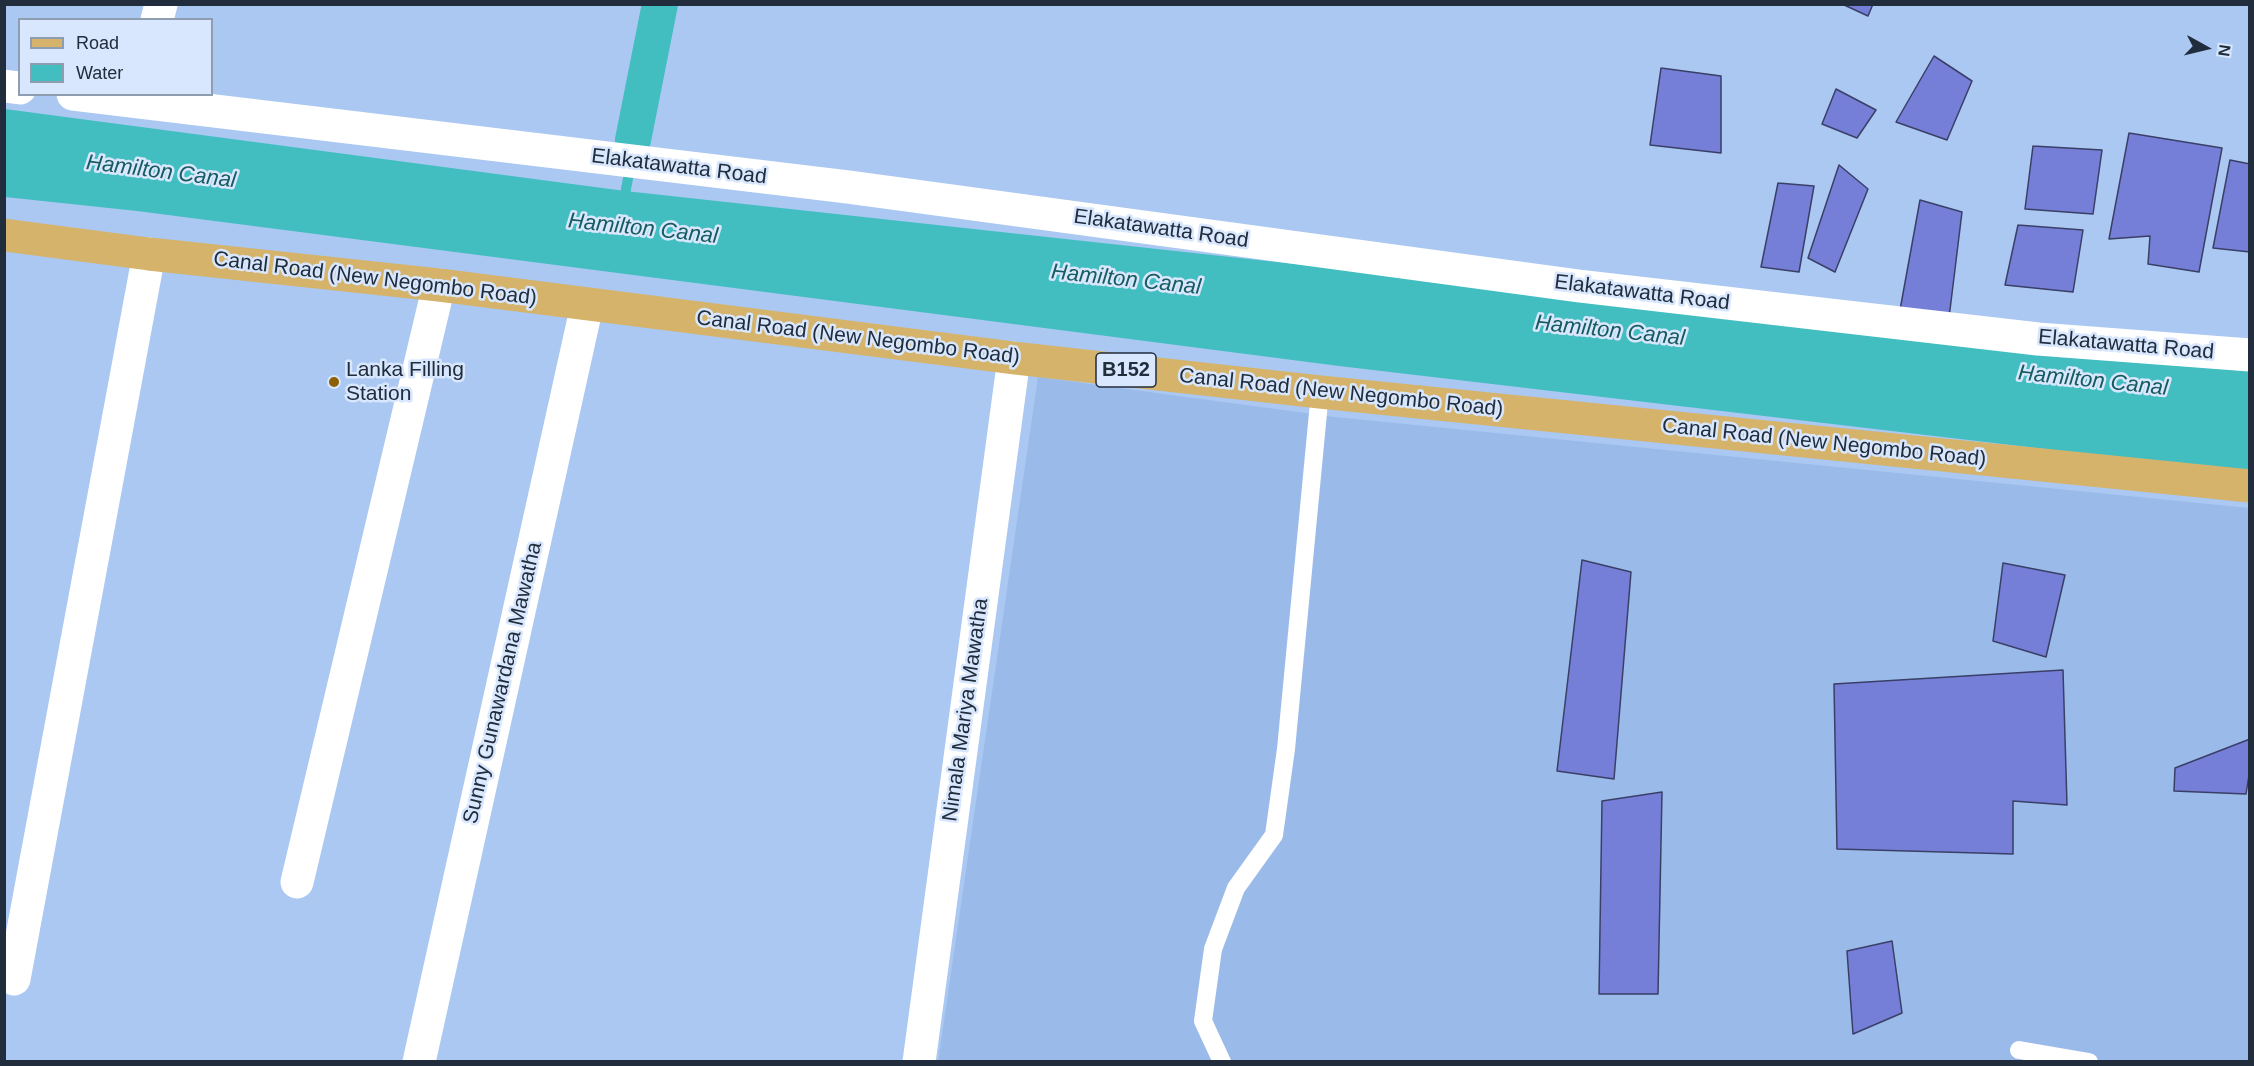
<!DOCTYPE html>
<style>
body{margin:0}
#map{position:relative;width:2254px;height:1066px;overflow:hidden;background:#aac8f2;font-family:Helvetica,sans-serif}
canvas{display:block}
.frame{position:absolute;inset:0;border:6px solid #212d3d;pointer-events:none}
.legend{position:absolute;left:18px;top:18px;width:195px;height:78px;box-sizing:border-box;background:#d8e7fd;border:2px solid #8f9db0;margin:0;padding:8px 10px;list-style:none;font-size:18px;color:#212d3d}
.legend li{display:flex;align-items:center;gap:12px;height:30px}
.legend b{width:30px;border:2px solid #8f9db0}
.north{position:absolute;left:2176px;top:18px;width:60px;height:60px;-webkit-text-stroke:4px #d8e7fd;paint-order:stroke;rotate:98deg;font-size:16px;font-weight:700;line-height:24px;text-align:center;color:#212d3d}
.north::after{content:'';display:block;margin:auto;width:21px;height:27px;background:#212d3d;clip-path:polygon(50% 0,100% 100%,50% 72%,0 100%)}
</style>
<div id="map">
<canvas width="2254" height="1066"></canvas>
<div class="frame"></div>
<ul class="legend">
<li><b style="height:8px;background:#d5b36a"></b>Road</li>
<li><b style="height:16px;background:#42bec1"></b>Water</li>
</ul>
<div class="north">N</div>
</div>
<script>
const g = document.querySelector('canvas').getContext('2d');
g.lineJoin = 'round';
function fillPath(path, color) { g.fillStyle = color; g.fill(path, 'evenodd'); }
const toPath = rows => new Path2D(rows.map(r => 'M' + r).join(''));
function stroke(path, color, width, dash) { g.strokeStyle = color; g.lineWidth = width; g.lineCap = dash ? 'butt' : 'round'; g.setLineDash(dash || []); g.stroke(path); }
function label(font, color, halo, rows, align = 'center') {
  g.font = font + ' Helvetica,sans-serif'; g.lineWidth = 5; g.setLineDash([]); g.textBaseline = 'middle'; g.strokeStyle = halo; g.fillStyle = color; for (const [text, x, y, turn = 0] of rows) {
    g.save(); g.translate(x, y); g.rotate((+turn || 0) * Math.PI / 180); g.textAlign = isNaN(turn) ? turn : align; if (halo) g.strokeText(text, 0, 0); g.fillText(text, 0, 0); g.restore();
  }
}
fillPath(toPath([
 [1038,377,1335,417,2249,508,2249,1061,938,1062]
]), '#9abbea');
fillPath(toPath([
 [5,109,625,191,2249,368,2249,473,1339,366,137,211,5,197]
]), '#42bec1');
stroke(toPath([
 [623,205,629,173]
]), '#42bec1', 10);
stroke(toPath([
 [633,140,660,4]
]), '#42bec1', 36);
const building = toPath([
 [1842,4,1873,4,1868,16,1842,4],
 [1934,56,1972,81,1947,140,1896,122,1934,56],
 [1661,68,1721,76,1721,153,1650,145,1661,68],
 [1836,89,1876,110,1857,138,1822,124,1836,89],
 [2129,133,2222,148,2199,272,2148,264,2150,236,2109,239,2129,133],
 [2033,146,2102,150,2093,214,2025,209,2033,146],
 [2230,160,2250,164,2250,252,2213,248,2230,160],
 [1839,165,1868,189,1835,272,1808,258,1839,165],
 [1778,183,1814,186,1799,272,1761,267,1778,183],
 [1920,200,1962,212,1949,318,1900,310,1920,200],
 [2018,225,2083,230,2073,292,2005,285,2018,225],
 [1582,560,1631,572,1614,779,1557,771,1582,560],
 [2003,563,2065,575,2046,657,1993,641,2003,563],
 [2063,670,2067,805,2013,801,2013,854,1837,849,1834,684,2063,670],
 [2250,739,2250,769,2246,794,2174,791,2175,768,2250,739],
 [1662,792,1658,994,1599,994,1602,801,1662,792],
 [1892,941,1902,1013,1853,1034,1847,951,1892,941]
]);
fillPath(building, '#757fd8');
stroke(building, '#3a3f66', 1.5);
stroke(toPath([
 [2019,1050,2089,1062],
 [1222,1062,1203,1021,1213,949,1236,888,1274,835,1286,749,1320,392]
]), '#fff', 18);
stroke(toPath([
 [157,20,161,4],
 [4,86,20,88],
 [73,94,848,187,1579,286,2038,339,2250,355],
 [297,882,439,285],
 [14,979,149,254],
 [419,1062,587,305],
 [919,1062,1014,358]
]), '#fff', 33);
stroke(toPath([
 [4,235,149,254,439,285,1014,358,1320,392,2250,486]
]), '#d5b36a', 33);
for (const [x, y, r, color] of [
 [334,382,6,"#8b5f02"]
]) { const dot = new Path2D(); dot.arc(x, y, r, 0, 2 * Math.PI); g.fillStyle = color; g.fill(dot); stroke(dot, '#d8e7fd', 2); }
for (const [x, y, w] of [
 [1126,370,60]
]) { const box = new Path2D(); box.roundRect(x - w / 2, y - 17, w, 34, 4.5); g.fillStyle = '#d8e7fd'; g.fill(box); stroke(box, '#212d3d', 1.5); }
label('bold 20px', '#212d3d', null, [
 ["B152",1126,370]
]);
label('21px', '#212d3d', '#d8e7fd', [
 ["Elakatawatta Road",679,167,7],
 ["Elakatawatta Road",1161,229,8],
 ["Canal Road (New Negombo Road)",375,279,7],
 ["Elakatawatta Road",1642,293,7],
 ["Canal Road (New Negombo Road)",858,338,7],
 ["Elakatawatta Road",2126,345,5],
 ["Canal Road (New Negombo Road)",1341,393,6],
 ["Canal Road (New Negombo Road)",1824,443,6],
 ["Sunny Gunawardana Mawatha",503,683,-77],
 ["Nimala Mariya Mawatha",966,710,-82]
]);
label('21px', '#212d3d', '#d8e7fd', [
 ["Lanka Filling",346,370],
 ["Station",346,394]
], 'left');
label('italic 22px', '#165b5d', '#d8e7fd', [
 ["Hamilton Canal",161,172,7],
 ["Hamilton Canal",643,229,6],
 ["Hamilton Canal",1126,280,6],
 ["Hamilton Canal",1610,331,6],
 ["Hamilton Canal",2093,381,6]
]);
</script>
